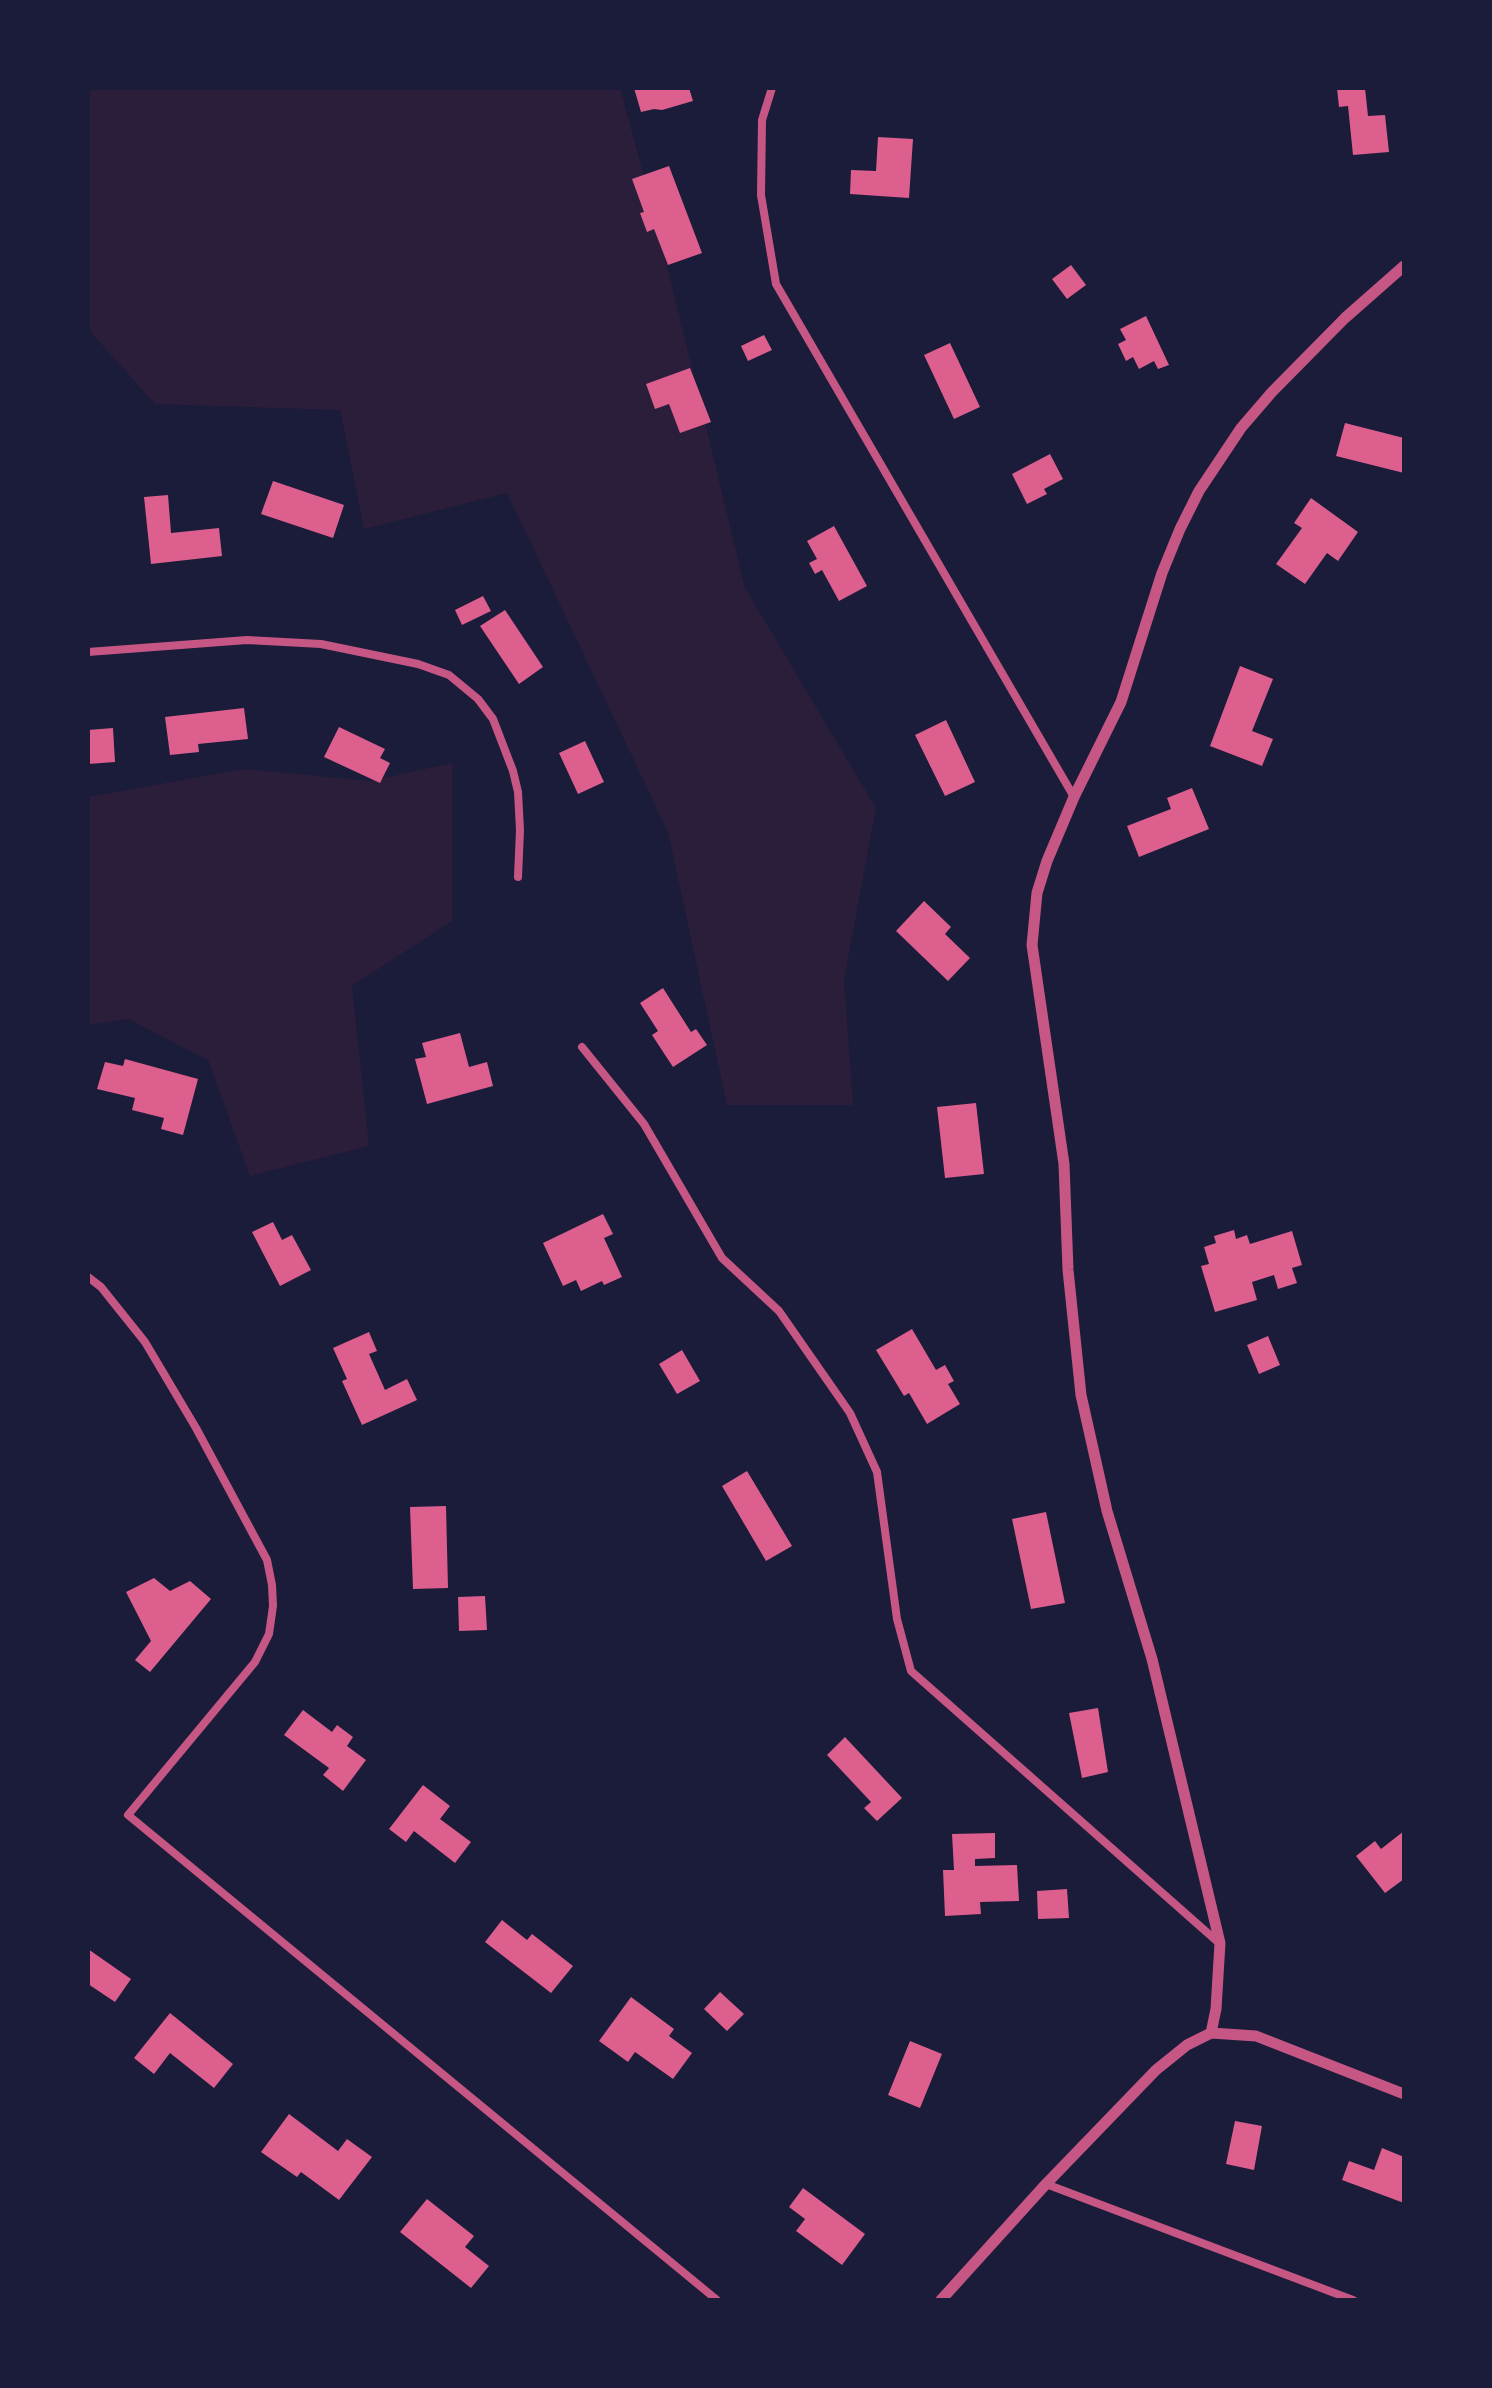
<!DOCTYPE html>
<style>
body{margin:0}
#map{position:relative;width:1492px;height:2388px;overflow:hidden;background:#1b1b3a;font-family:Rubik,sans-serif}
canvas{display:block}
.frame{position:absolute;inset:0;border:90px solid #1b1b3a;pointer-events:none}
</style>
<div id="map">
<canvas width="1492" height="2388"></canvas>
<div class="frame"></div>
</div>
<script>
const g = document.querySelector('canvas').getContext('2d');
g.lineJoin = 'round';
function fillPath(path, color) { g.fillStyle = color; g.fill(path, 'evenodd'); }
const toPath = rows => new Path2D(rows.map(r => 'M' + r).join(''));
function stroke(path, color, width, dash) { g.strokeStyle = color; g.lineWidth = width; g.lineCap = dash ? 'butt' : 'round'; g.setLineDash(dash || []); g.stroke(path); }
fillPath(toPath([
 [88,88,620,88,656,220,745,588,876,808,844,980,853,1105,727,1105,668,832,507,493,364,529,340,410,155,404,88,329],
 [452,763,452,921,352,986,369,1146,250,1176,208,1060,128,1019,88,1025,88,797,244,769,370,781]
]), '#2a1e3b');
fillPath(toPath([
 [634,88,689,88,693,101,662,110,654,109,641,112],
 [1337,88,1365,88,1368,116,1385,115,1389,152,1353,155,1348,106,1339,107],
 [878,137,913,139,909,198,850,194,851,170,876,171],
 [669,166,702,253,668,265,654,229,647,232,640,213,644,212,632,179],
 [1071,265,1086,285,1067,299,1052,279],
 [1146,316,1169,365,1158,369,1154,361,1139,369,1133,357,1126,361,1118,344,1126,340,1120,329],
 [764,335,772,350,748,361,741,346],
 [950,343,980,407,954,419,924,355],
 [690,368,711,422,680,433,669,404,655,409,646,384],
 [1345,423,1404,438,1404,473,1336,456],
 [1050,454,1063,479,1044,489,1047,494,1027,504,1012,474],
 [273,481,344,505,333,538,261,514],
 [168,495,171,533,219,528,222,556,151,564,144,497],
 [1311,498,1358,532,1338,561,1327,553,1305,584,1276,564,1302,528,1294,523],
 [834,526,867,586,839,601,822,570,815,574,809,563,817,559,807,541],
 [483,596,491,611,462,625,455,610],
 [505,610,543,667,519,684,480,626],
 [1240,666,1273,679,1252,731,1273,739,1262,766,1210,746],
 [244,708,248,739,198,744,199,752,170,755,165,717],
 [946,720,975,782,945,796,915,735],
 [339,727,385,749,380,758,390,763,380,783,324,757],
 [113,728,115,762,88,764,88,730],
 [585,741,604,782,578,794,559,753],
 [1192,788,1209,829,1139,857,1127,826,1171,809,1167,798],
 [924,901,951,927,945,934,970,958,948,981,896,931],
 [663,988,691,1032,696,1029,707,1045,673,1067,652,1035,658,1031,640,1003],
 [460,1033,469,1067,487,1062,493,1086,427,1104,415,1059,426,1057,422,1043],
 [125,1059,198,1079,183,1135,161,1129,164,1118,132,1110,135,1098,97,1089,105,1062,123,1066],
 [976,1103,984,1174,945,1178,937,1107],
 [603,1214,613,1234,604,1238,622,1277,604,1285,602,1281,581,1291,576,1280,563,1286,543,1243],
 [273,1222,282,1240,292,1235,311,1270,280,1286,252,1232],
 [1234,1230,1236,1239,1247,1235,1250,1244,1292,1231,1302,1265,1292,1268,1297,1283,1278,1289,1274,1275,1252,1282,1257,1300,1215,1312,1201,1266,1209,1264,1204,1247,1216,1243,1214,1236],
 [912,1329,936,1370,945,1365,954,1381,948,1384,960,1404,927,1424,909,1393,904,1396,876,1350],
 [369,1332,377,1351,369,1354,385,1390,407,1379,417,1400,362,1425,342,1381,347,1379,333,1348],
 [1268,1336,1280,1365,1259,1374,1247,1345],
 [682,1350,700,1381,677,1394,659,1364],
 [747,1471,792,1546,766,1561,722,1486],
 [446,1506,448,1588,413,1589,410,1507],
 [1046,1512,1065,1603,1031,1609,1012,1519],
 [154,1578,170,1591,190,1581,211,1599,150,1672,135,1660,151,1641,126,1592],
 [485,1596,487,1630,459,1631,458,1597],
 [1098,1708,1108,1772,1082,1778,1069,1713],
 [303,1710,332,1732,337,1725,353,1737,347,1746,366,1760,343,1791,323,1775,329,1768,284,1735],
 [845,1737,902,1798,877,1821,864,1808,871,1802,827,1755],
 [423,1785,450,1806,440,1819,471,1842,455,1863,414,1831,406,1842,389,1829],
 [1404,1831,1404,1879,1385,1893,1356,1856,1375,1841,1381,1849],
 [995,1833,995,1858,975,1859,975,1866,1017,1865,1019,1901,980,1902,981,1914,945,1916,943,1870,954,1870,952,1834],
 [1067,1889,1069,1918,1038,1919,1037,1891],
 [502,1920,527,1940,532,1934,573,1966,551,1993,485,1942],
 [88,1949,131,1979,115,2002,88,1984],
 [720,1992,744,2014,727,2031,704,2009],
 [631,1997,674,2029,669,2036,692,2053,673,2079,635,2052,628,2062,599,2041],
 [170,2013,233,2064,214,2088,170,2053,154,2074,134,2058],
 [910,2041,942,2054,920,2108,888,2095],
 [289,2114,338,2151,347,2139,372,2157,339,2200,301,2172,297,2177,261,2152],
 [1235,2121,1262,2126,1254,2170,1226,2164],
 [1382,2148,1404,2157,1404,2203,1342,2180,1349,2161,1374,2170],
 [803,2188,865,2234,842,2265,796,2231,805,2219,789,2207],
 [427,2199,474,2236,465,2247,489,2266,471,2288,400,2232]
]), '#dd5f8e');
stroke(toPath([
 [772,88,762,120,761,195,776,284,1074,797],
 [88,652,247,640,321,644,418,664,449,675,478,699,493,719,513,771,518,792,520,830,518,877],
 [582,1047,644,1124,722,1258,779,1311,850,1413,877,1472,897,1619,911,1671,1219,1943],
 [88,1277,101,1287,145,1342,196,1428,267,1560,272,1585,273,1606,269,1634,255,1662,128,1815,717,2300],
 [1046,2184,1353,2300]
]), '#c65784', 8);
stroke(toPath([
 [1211,2033,1256,2036,1404,2094],
 [941,2300,1046,2184,1156,2070,1187,2045,1211,2033,1216,2009,1220,1943,1152,1659,1107,1511,1081,1395,1068,1270,1064,1164,1032,945,1037,893,1047,861,1074,797,1121,702,1162,573,1180,529,1199,491,1241,428,1272,392,1345,318,1404,266]
]), '#c65784', 11);
</script>
